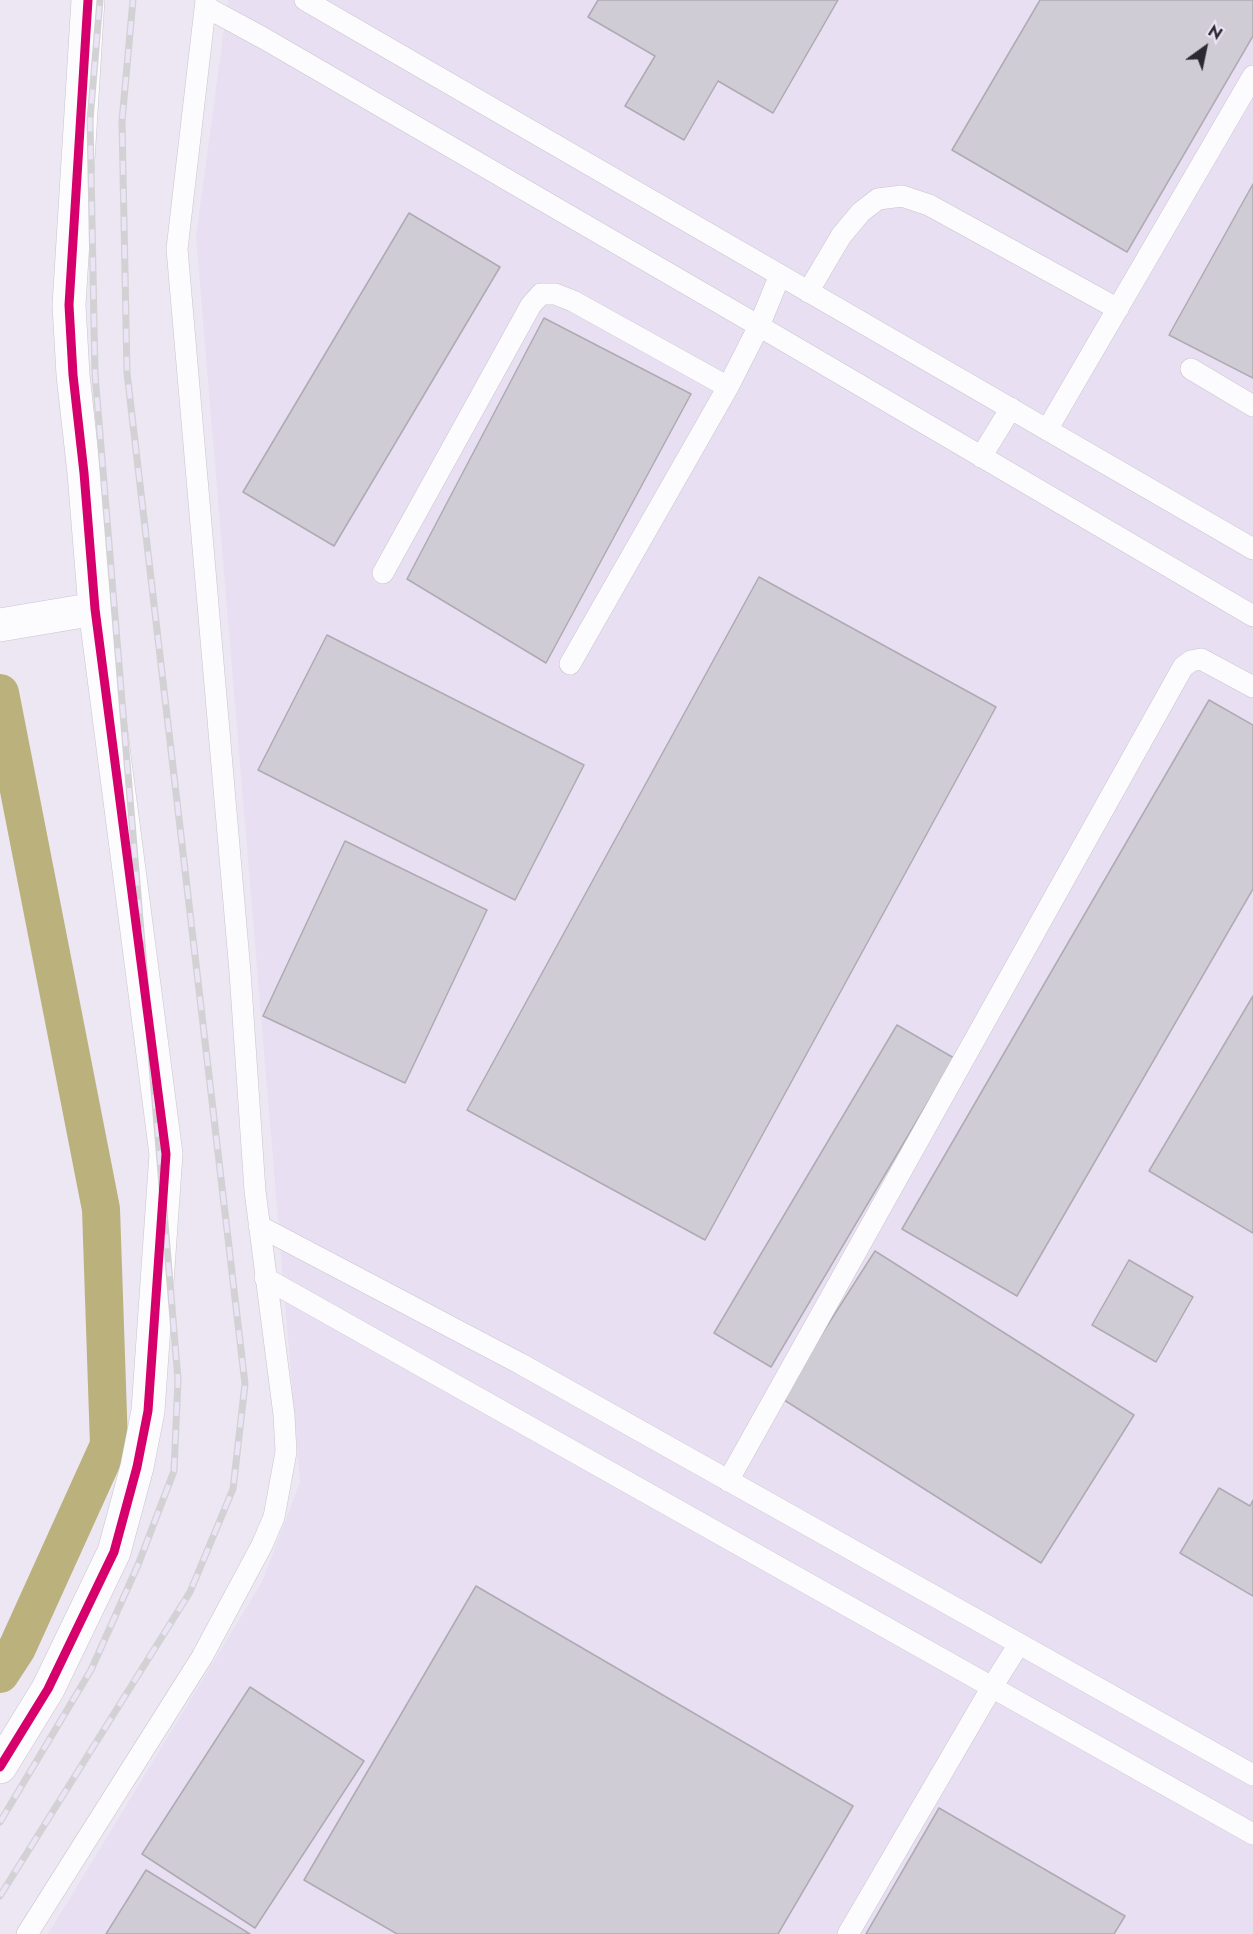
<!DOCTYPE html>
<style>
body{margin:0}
#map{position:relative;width:1253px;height:1934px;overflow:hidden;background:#ece7f2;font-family:Jost,sans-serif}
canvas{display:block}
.north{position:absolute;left:1175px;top:18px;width:60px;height:60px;-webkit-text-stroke:4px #ebe3f6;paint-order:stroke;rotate:33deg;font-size:16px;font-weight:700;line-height:24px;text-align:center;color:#2c2931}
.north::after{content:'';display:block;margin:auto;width:21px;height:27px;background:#2c2931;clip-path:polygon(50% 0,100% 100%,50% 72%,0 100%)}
</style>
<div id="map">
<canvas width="1253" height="1934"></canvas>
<div class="north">N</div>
</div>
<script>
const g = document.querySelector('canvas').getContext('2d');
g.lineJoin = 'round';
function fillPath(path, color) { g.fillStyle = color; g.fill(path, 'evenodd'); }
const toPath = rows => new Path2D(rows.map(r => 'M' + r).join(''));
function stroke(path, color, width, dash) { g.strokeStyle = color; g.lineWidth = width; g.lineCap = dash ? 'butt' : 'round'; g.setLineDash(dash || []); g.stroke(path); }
fillPath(toPath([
 [228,0,1253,0,1253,1934,48,1934,262,1582,300,1482,196,237]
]), '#e8dff3');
stroke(toPath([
 [0,693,101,1209,109,1445,17,1648,0,1674]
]), '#bab17d', 38);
const building = toPath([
 [598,0,838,0,773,113,718,81,684,140,625,106,655,56,588,17,598,0],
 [1040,0,1253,0,1253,36,1127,252,952,150,1040,0],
 [1253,184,1253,378,1169,335,1253,184],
 [409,213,500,267,334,546,243,492,409,213],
 [544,318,691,394,546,663,407,579,544,318],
 [759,577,996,707,705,1240,467,1110,759,577],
 [327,635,584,765,515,900,258,770,327,635],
 [1209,700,1253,725,1253,889,1017,1296,902,1229,1209,700],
 [345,841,487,910,405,1083,263,1016,345,841],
 [1253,996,1253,1233,1149,1171,1253,996],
 [897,1025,954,1058,771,1367,714,1333,897,1025],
 [875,1251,1134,1415,1041,1563,781,1398,875,1251],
 [1129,1260,1193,1297,1156,1362,1092,1325,1129,1260],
 [1219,1488,1250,1506,1253,1500,1253,1596,1180,1553,1219,1488],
 [476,1586,853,1806,778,1934,397,1934,304,1880,476,1586],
 [250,1687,364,1761,255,1928,142,1854,250,1687],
 [939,1808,1125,1916,1114,1934,866,1934,939,1808],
 [146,1870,250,1934,106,1934,146,1870]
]);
fillPath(building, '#d0ccd5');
stroke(building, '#aeaab2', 1.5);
const service = toPath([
 [305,0,1253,549],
 [206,7,265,39,759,326,1253,616],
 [808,292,841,236,861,212,878,199,902,196,929,205,1118,309],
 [1191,369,1253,406],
 [1047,430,1253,76],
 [981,457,1011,408],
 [383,573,531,305,541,294,555,294,573,301,728,387],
 [570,664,728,387,759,326,780,275],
 [259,1226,521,1364,1253,1775],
 [265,1278,1253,1834],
 [728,1481,1183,667,1191,661,1201,659,1253,687],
 [27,1934,202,1657,262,1545,274,1517,286,1452,284,1415,255,1191,240,972,177,249,206,0],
 [848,1934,992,1687,1019,1644]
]);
const minor = toPath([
 [0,625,95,609]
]);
const tertiary = toPath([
 [0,1767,48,1689,114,1552,137,1467,148,1411,166,1154,95,609,84,473,73,375,69,305,88,0]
]);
stroke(service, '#c9c5cd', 22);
stroke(minor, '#c9c5cd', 34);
stroke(tertiary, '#c9c5cd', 34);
stroke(service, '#fcfbfd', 21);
stroke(minor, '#fcfbfd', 33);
stroke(tertiary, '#fcfbfd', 33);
const rail = toPath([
 [0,1822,91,1670,138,1565,174,1471,178,1380,95,374,90,120,100,0],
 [0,1896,190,1592,233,1489,245,1384,127,373,122,121,133,0]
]);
stroke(rail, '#d2d1d3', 7);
stroke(rail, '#ebe3f6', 4.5, [14]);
stroke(toPath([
 [0,1767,48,1689,114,1552,137,1467,148,1411,166,1154,95,609,84,473,73,375,69,305,88,0]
]), '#d6006c', 9);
</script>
